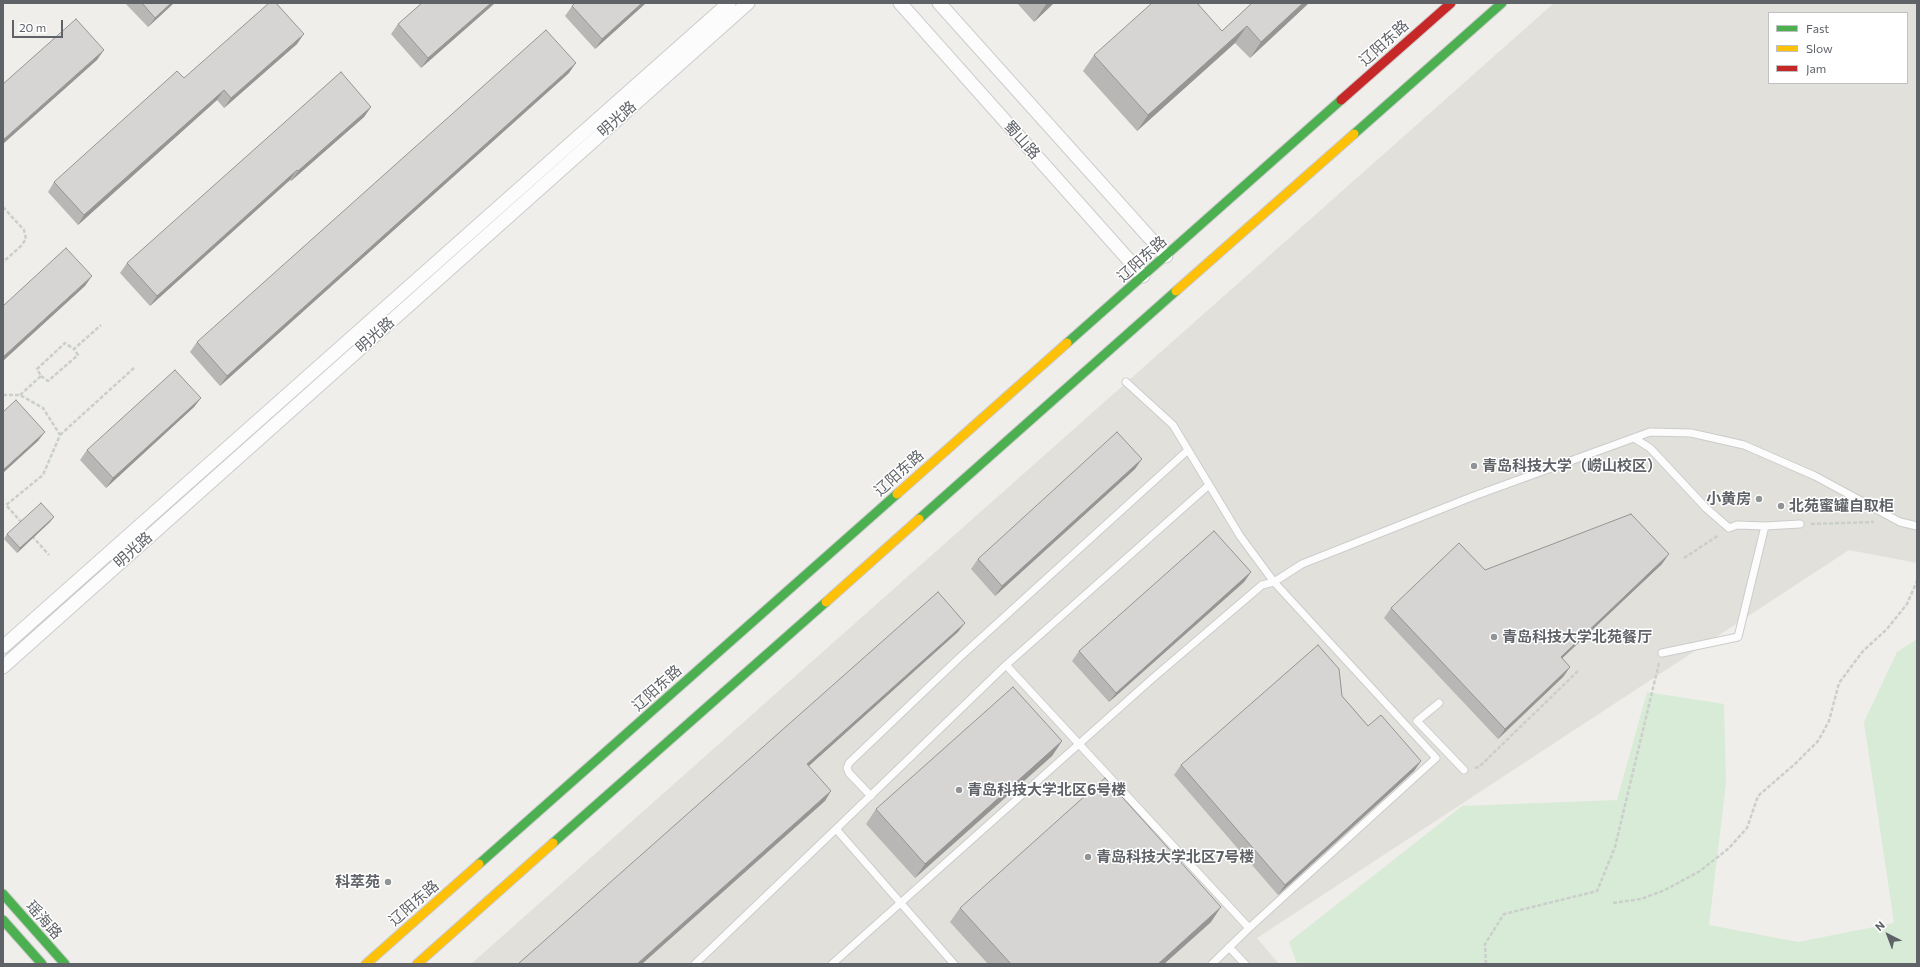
<!DOCTYPE html>
<meta charset="utf-8">
<style>
body{margin:0}
#map{position:relative;width:1920px;height:967px;overflow:hidden;background:#efeeea;font-family:Commissioner,sans-serif}
canvas{display:block}
.frame{position:absolute;inset:0;border:4px solid #5f6368;pointer-events:none}
.legend{position:absolute;left:1768px;top:12px;width:140px;height:72px;box-sizing:border-box;background:#fff;border:1px solid #bfc1c3;margin:0;padding:5px 7px;list-style:none;font-size:12px;color:#5f6368}
.legend li{display:flex;align-items:center;gap:8px;height:20px}
.legend b{width:20px;border:1px solid #bfc1c3}
.north{position:absolute;left:1868px;top:915px;width:40px;height:40px;-webkit-text-stroke:3px #fff;paint-order:stroke;rotate:318deg;font-size:11px;font-weight:700;line-height:16px;text-align:center;color:#5f6368}
.north::after{content:'';display:block;margin:auto;width:14px;height:18px;background:#5f6368;clip-path:polygon(50% 0,100% 100%,50% 72%,0 100%)}
.scale{position:absolute;left:12px;top:20px;width:51px;height:18px;box-sizing:border-box;border:2px solid #5f6368;border-top:0;padding-left:5px;font-size:12px;line-height:14px;white-space:nowrap;color:#5f6368;-webkit-text-stroke:3px #fff;paint-order:stroke}
</style>
<div id="map">
<canvas width="1920" height="967"></canvas>
<div class="frame"></div>
<ul class="legend">
<li><b style="height:5px;background:#4caf50"></b>Fast</li>
<li><b style="height:5px;background:#ffc107"></b>Slow</li>
<li><b style="height:5px;background:#c62828"></b>Jam</li>
</ul>
<div class="north">N</div>
<div class="scale">20 m</div>
</div>
<script>
const g = document.querySelector('canvas').getContext('2d');
g.lineJoin = 'round';
function fillPath(path, color) { g.fillStyle = color; g.fill(path, 'evenodd'); }
const toPath = rows => new Path2D(rows.map(r => 'M' + r).join(''));
function stroke(path, color, width, dash) { g.strokeStyle = color; g.lineWidth = width; g.lineCap = dash ? 'butt' : 'round'; g.setLineDash(dash || []); g.stroke(path); }
function label(font, color, halo, rows, align = 'center') {
  g.font = font + ' Commissioner,"Noto Sans SC",sans-serif'; g.lineWidth = 3; g.setLineDash([]); g.textBaseline = 'middle'; g.strokeStyle = halo; g.fillStyle = color; for (const [text, x, y, turn = 0] of rows) {
    g.save(); g.translate(x, y); g.rotate((+turn || 0) * Math.PI / 180); g.textAlign = isNaN(turn) ? turn : align; if (halo) g.strokeText(text, 0, 0); g.fillText(text, 0, 0); g.restore();
  }
}
fillPath(toPath([
 [1554,3,1917,3,1917,563,1849,550,1257,938,1279,964,471,964],
 [1769,13,1907,13,1907,83,1769,83]
]), '#e2e0da');
fillPath(toPath([
 [1917,639,1917,964,1297,964,1289,942,1462,806,1617,800,1647,692,1724,704,1726,783,1709,925,1798,942,1894,923,1864,722,1897,652]
]), '#d8ebd6');
const lane = toPath([
 [1634,438,1650,448,1706,508,1729,528,1737,525,1765,526,1800,524],
 [1662,653,1738,637,1765,526],
 [1006,665,1249,928,1436,758,1274,582,1240,536,1173,425,1126,382],
 [1439,703,1417,721,1464,770],
 [871,796,849,773,847,768,849,763,959,658,1188,450],
 [1229,947,1245,964],
 [695,964,836,829],
 [832,964,1153,678,1262,585,1274,582,1302,564,1474,496,1650,432,1691,433,1744,445,1815,476,1900,522,1917,526],
 [954,964,836,829,1006,665,1209,485],
 [1212,964,1249,928]
]);
const street = toPath([
 [900,3,1143,276],
 [939,3,1166,256],
 [3,647,729,3],
 [3,667,748,3]
]);
const fast = toPath([
 [1354,134,1502,3],
 [1067,343,1341,100],
 [919,519,1176,291],
 [553,843,826,602],
 [479,864,897,494],
 [3,894,65,964],
 [3,920,42,964]
]);
const slow = toPath([
 [1176,291,1354,134],
 [897,494,1067,343],
 [826,602,919,519],
 [366,964,479,864],
 [417,964,553,843]
]);
const jam = toPath([
 [1341,100,1451,3]
]);
stroke(lane, '#cbcccc', 9);
stroke(street, '#cbcccc', 15);
stroke(fast, '#cacacb', 11);
stroke(slow, '#cacacb', 11);
stroke(jam, '#cacacb', 11);
stroke(toPath([
 [3,207,24,230,26,239,21,246,3,262],
 [41,376,48,381,78,355,74,349],
 [3,395,20,395,43,408,60,435,43,475,6,505,23,524],
 [20,395,41,376,37,369,65,343,74,349,101,325],
 [60,435,135,367],
 [1811,524,1874,522],
 [32,536,49,555],
 [1684,558,1719,535],
 [1475,768,1479,767,1579,670],
 [1613,903,1641,899,1665,890,1700,871,1729,848,1747,828,1758,796,1796,763,1818,741,1829,721,1839,683,1863,651,1887,629,1907,604,1917,581],
 [1486,964,1485,944,1504,914,1597,891,1615,847,1659,663]
]), '#cacfcc', 2.5, [4, 2]);
stroke(lane, '#fdfcfc', 7);
stroke(street, '#fdfcfc', 13);
stroke(fast, '#4caf50', 9);
stroke(slow, '#ffc107', 9);
stroke(jam, '#c62828', 9);
fillPath(toPath([
 [125,3,174,3,148,27],
 [422,3,495,3,421,68,391,34,398,24],
 [646,3,595,49,565,16,572,6],
 [1017,3,1054,3,1034,22],
 [1252,3,1309,3,1250,58,1235,43,1137,131,1083,71,1094,55,1222,31],
 [297,44,224,108,217,100,78,225,48,192,54,182,184,78],
 [569,73,220,386,190,352,197,342],
 [371,107,364,117,291,181,290,180,150,306,120,273,127,263],
 [201,398,194,407,106,488,80,460,87,450],
 [1135,469,995,596,971,569,978,559],
 [54,517,50,522,17,553,4,539,7,534],
 [1662,564,1562,658,1570,667,1563,677,1498,739,1384,618,1391,608],
 [1251,572,1244,582,1109,702,1072,661,1079,651],
 [1342,696,1368,726,1421,761,1414,771,1278,895,1174,775,1181,765],
 [1062,741,1052,756,915,878,866,824,876,809],
 [960,908,1211,922,1164,964,988,964,950,922]
]), '#b8b7b5');
fillPath(toPath([
 [171,3,174,3,148,27,155,18],
 [491,3,495,3,421,68,428,58],
 [642,3,646,3,595,49,602,39],
 [1047,3,1054,3,1034,22],
 [1303,3,1309,3,1250,58,1261,42],
 [1247,26,1235,43,1137,131,1148,115],
 [304,34,297,44,224,108,231,98],
 [104,50,97,60,3,144,3,140],
 [576,63,569,73,220,386,227,376],
 [224,90,217,100,78,225,84,215],
 [371,107,364,117,291,181,298,171],
 [297,170,290,180,150,306,157,296],
 [92,276,85,286,3,361,3,358,4,356],
 [201,398,194,407,106,488,113,478],
 [45,432,38,441,3,473,3,470],
 [1142,459,1135,469,995,596,1002,586],
 [54,517,50,522,17,553,20,548],
 [1669,554,1662,564,1554,666,1561,657],
 [1251,572,1244,582,1109,702,1116,693],
 [965,623,958,632,800,774,807,764],
 [1570,667,1563,677,1498,739,1505,729],
 [1062,741,1052,756,915,878,925,864],
 [1421,761,1414,771,1278,895,1285,885],
 [831,791,825,801,642,964,637,964],
 [1221,907,1211,922,1164,964,1158,964]
]), '#969594');
const building = toPath([
 [142,3,171,3,155,18,142,3],
 [269,3,276,3,304,34,231,98,224,90,84,215,54,182,177,71,184,78,269,3],
 [422,3,491,3,428,58,398,24,422,3],
 [575,3,642,3,602,39,572,6,575,3],
 [1152,3,1197,3,1222,31,1252,3,1303,3,1261,42,1247,26,1148,115,1094,55,1152,3],
 [76,19,104,50,3,140,3,84,76,19],
 [546,30,576,63,227,376,197,342,546,30],
 [341,72,371,107,298,171,297,170,157,296,127,263,341,72],
 [66,248,92,276,4,356,3,356,3,306,66,248],
 [175,370,201,398,113,478,87,450,175,370],
 [16,400,45,432,3,470,3,412,16,400],
 [1117,432,1142,459,1002,586,978,559,1117,432],
 [41,503,54,517,20,548,7,534,41,503],
 [1631,514,1669,554,1561,657,1570,667,1505,729,1391,608,1459,543,1485,570,1631,514],
 [1214,531,1251,572,1116,693,1079,651,1214,531],
 [938,592,965,623,807,764,831,791,637,964,518,964,938,592],
 [1318,645,1339,669,1342,696,1368,726,1381,715,1421,761,1285,885,1181,765,1318,645],
 [1013,687,1062,741,925,864,876,809,1013,687],
 [1105,778,1221,907,1158,964,1011,964,960,908,1105,778]
]);
fillPath(building, '#d6d5d3');
stroke(building, '#969594', 1);
for (const [x, y, r, color] of [
 [1474,466,4,"#919496"],
 [1759,499,4,"#919496"],
 [1781,506,4,"#919496"],
 [1494,637,4,"#919496"],
 [959,790,4,"#919496"],
 [1088,857,4,"#919496"],
 [388,882,4,"#919496"]
]) { const dot = new Path2D(); dot.arc(x, y, r, 0, 2 * Math.PI); g.fillStyle = color; g.fill(dot); stroke(dot, '#fff', 1.5); }
label('15px', '#5f6368', '#fff', [
 ["辽阳东路",1384,43,-42],
 ["明光路",617,119,-42],
 ["蜀山路",1022,140,48],
 ["辽阳东路",1142,259,-42],
 ["明光路",375,335,-42],
 ["辽阳东路",899,473,-42],
 ["明光路",133,550,-42],
 ["辽阳东路",657,688,-42],
 ["辽阳东路",414,903,-41],
 ["瑶海路",44,920,48]
]);
label('bold 15px', '#5f6368', '#fff', [
 ["青岛科技大学（崂山校区）",1482,466],
 ["小黄房",1751,499,"right"],
 ["北苑蜜罐自取柜",1789,506],
 ["青岛科技大学北苑餐厅",1502,637],
 ["青岛科技大学北区6号楼",967,790],
 ["青岛科技大学北区7号楼",1096,857],
 ["科萃苑",380,882,"right"]
], 'left');
</script>
